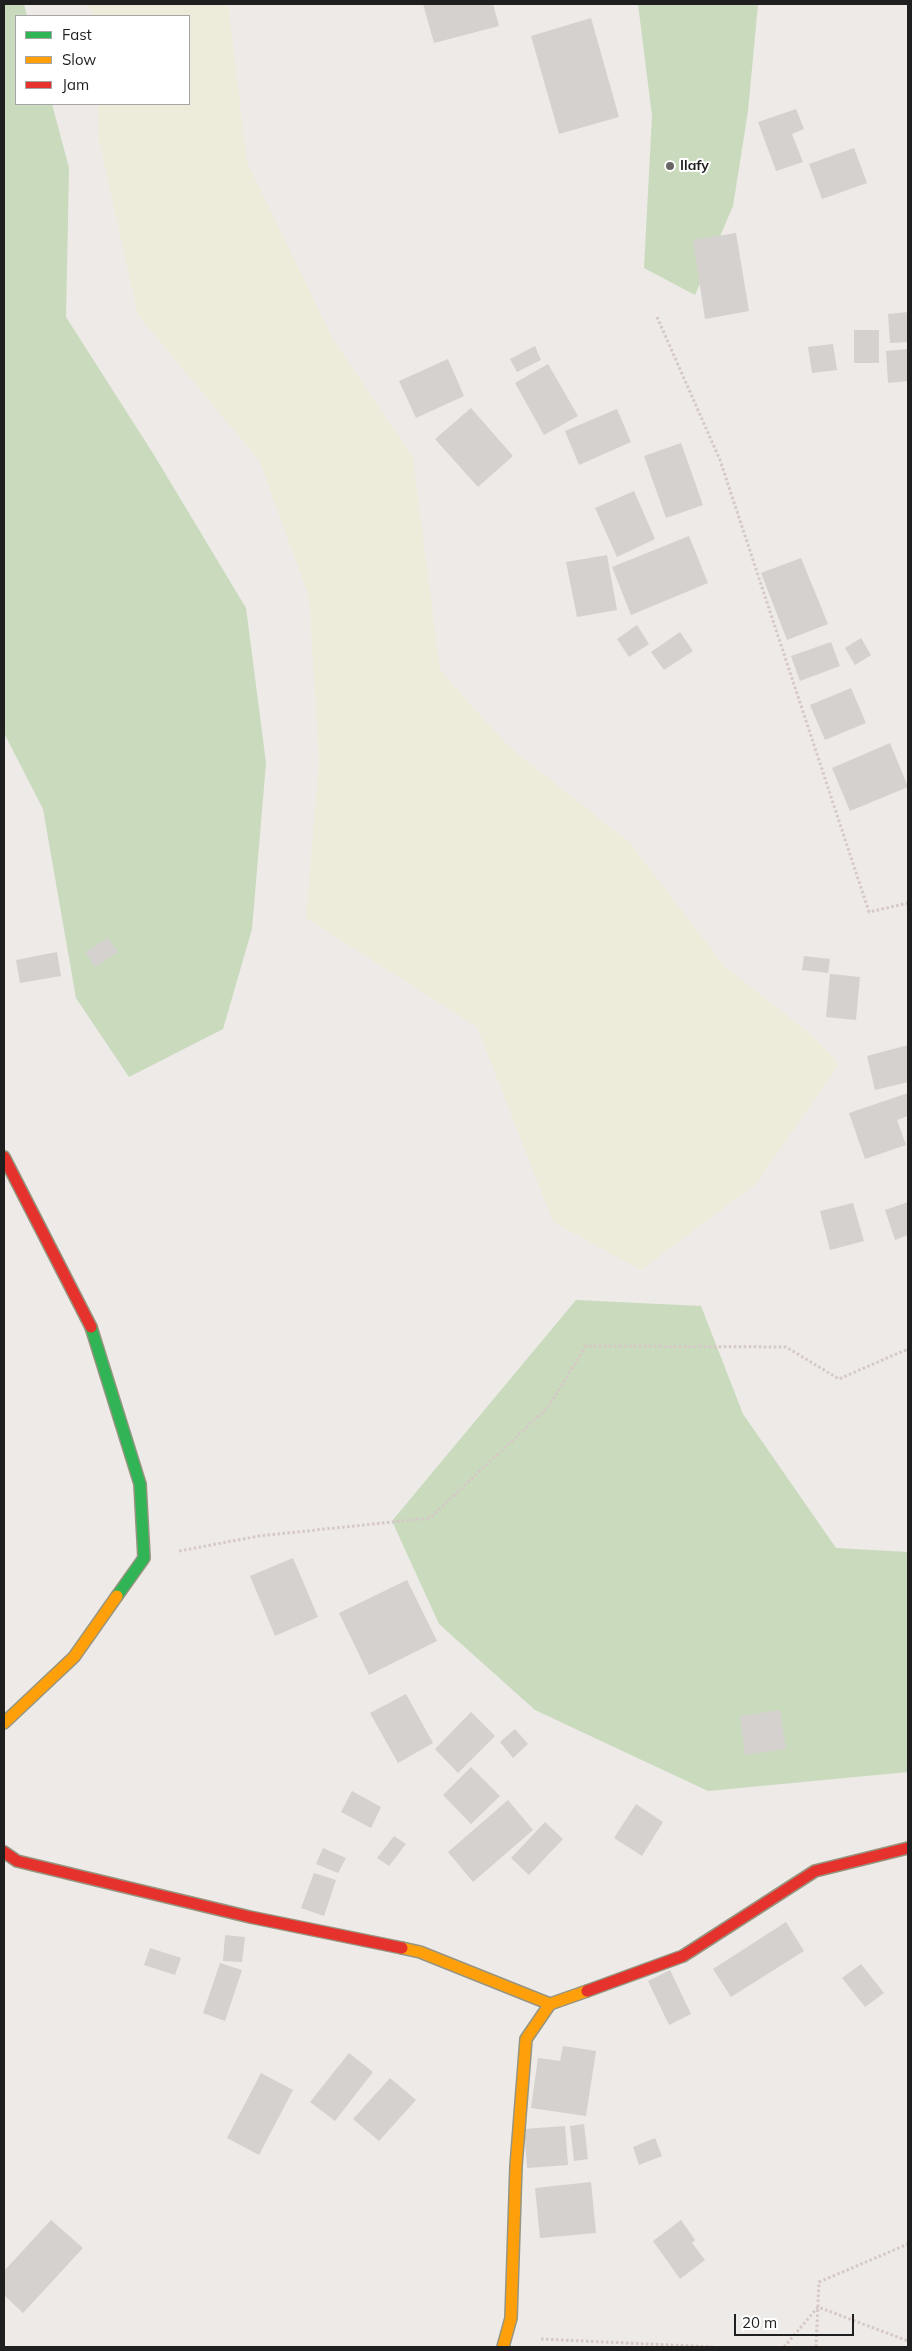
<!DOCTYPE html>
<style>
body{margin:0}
#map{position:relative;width:912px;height:2351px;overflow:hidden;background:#edeae7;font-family:Mulish,sans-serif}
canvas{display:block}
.frame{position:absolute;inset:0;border:5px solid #1f1f1f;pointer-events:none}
.legend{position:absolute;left:15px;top:15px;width:175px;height:90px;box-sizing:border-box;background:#fff;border:1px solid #a5a5a5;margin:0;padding:6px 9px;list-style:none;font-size:15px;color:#1f1f1f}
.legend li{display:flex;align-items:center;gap:10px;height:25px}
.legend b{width:25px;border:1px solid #a5a5a5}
.scale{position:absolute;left:734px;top:2314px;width:120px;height:22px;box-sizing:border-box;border:2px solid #1f1f1f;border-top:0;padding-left:6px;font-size:15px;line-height:18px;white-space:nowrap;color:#1f1f1f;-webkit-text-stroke:4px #fff;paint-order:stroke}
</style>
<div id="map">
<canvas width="912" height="2351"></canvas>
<div class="frame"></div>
<ul class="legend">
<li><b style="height:6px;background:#30b455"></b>Fast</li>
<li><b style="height:6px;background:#ff9f0a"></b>Slow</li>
<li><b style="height:6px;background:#e5322d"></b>Jam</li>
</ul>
<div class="scale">20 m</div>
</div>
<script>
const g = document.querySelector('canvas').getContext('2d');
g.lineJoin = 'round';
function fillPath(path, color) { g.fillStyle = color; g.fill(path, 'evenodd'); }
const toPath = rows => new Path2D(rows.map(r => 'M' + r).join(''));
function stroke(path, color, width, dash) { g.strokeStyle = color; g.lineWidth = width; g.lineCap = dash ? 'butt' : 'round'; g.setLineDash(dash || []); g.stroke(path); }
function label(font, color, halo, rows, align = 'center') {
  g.font = font + ' Mulish,sans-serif'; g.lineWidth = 4; g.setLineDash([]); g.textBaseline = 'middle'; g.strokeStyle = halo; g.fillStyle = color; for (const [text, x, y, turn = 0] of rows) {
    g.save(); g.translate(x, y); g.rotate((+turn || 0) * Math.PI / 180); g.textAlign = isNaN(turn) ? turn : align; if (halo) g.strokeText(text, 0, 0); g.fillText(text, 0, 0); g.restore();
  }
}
fillPath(toPath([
 [88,4,228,4,247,162,333,339,413,458,440,670,507,745,630,843,725,967,811,1034,839,1064,756,1184,641,1270,553,1222,477,1027,306,918,319,760,309,597,259,460,138,315,99,141,98,104,189,104,189,16,93,16]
]), '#edecdb');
fillPath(toPath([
 [4,4,24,4,27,16,16,16,16,104,52,104,69,168,66,317,154,455,246,608,266,763,252,929,223,1029,129,1077,76,998,43,809,4,733],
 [638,4,758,4,748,111,733,206,695,295,644,268,652,116],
 [576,1300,701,1306,743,1414,836,1548,908,1552,908,1772,708,1791,535,1710,439,1624,392,1521]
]), '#c9dabd');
fillPath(toPath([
 [423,4,493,4,499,26,434,43],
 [591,18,619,117,559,134,531,36],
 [796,109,804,129,792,134,803,162,776,171,758,122],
 [854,148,867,183,822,199,809,164],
 [736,233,749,311,705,319,693,240],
 [908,312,908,342,890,343,888,314],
 [854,330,879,330,879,363,854,363],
 [833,344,837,370,812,373,808,347],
 [535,346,541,360,517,372,510,359],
 [908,349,908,381,888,383,886,351],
 [448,359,464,396,416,418,399,381],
 [548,364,578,416,544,435,515,383],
 [471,408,513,456,478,487,435,439],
 [617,409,631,442,579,465,565,431],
 [681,443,703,505,666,518,644,456],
 [634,491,655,539,617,557,595,508],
 [689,536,708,583,631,615,612,567],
 [607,555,617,610,577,617,566,562],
 [801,558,828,624,787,640,761,573],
 [637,625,649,644,629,657,617,639],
 [680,632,693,651,664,670,651,652],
 [861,638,871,655,855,665,845,648],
 [831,642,840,666,800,681,791,656],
 [851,688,866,723,825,740,810,705],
 [890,743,908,787,850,811,832,768],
 [108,938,118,952,95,967,85,952],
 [57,952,61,976,20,983,16,960],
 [804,956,830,959,828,973,802,970],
 [830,974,860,977,856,1020,826,1017],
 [908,1045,908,1082,875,1090,867,1056],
 [908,1093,908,1116,897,1120,906,1145,865,1159,849,1113],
 [908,1202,908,1235,895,1240,885,1210],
 [853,1203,864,1241,830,1250,820,1211],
 [293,1558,318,1617,275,1636,250,1576],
 [407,1580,437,1641,369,1675,339,1613],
 [406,1694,433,1743,398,1763,370,1713],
 [780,1710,786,1749,745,1755,740,1716],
 [471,1712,495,1736,458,1773,435,1749],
 [515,1729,528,1744,513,1758,500,1742],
 [471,1767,500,1796,471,1824,443,1795],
 [352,1791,381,1807,371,1828,341,1812],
 [508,1800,533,1830,473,1882,448,1852],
 [636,1804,663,1822,642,1856,614,1838],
 [545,1822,563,1839,529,1875,511,1858],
 [394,1836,406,1844,389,1866,377,1858],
 [323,1848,346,1858,338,1873,316,1864],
 [314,1873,336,1880,324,1916,301,1908],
 [786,1922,804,1951,731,1997,713,1969],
 [225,1935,245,1937,242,1962,223,1961],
 [150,1948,181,1958,175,1975,144,1965],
 [220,1963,242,1970,225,2021,203,2013],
 [861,1964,884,1993,865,2007,842,1978],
 [670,1970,691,2014,669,2025,648,1981],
 [563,2046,596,2051,586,2116,531,2108,538,2058,560,2061],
 [349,2053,373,2072,335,2121,310,2102],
 [261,2073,293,2090,259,2155,227,2138],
 [390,2078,416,2100,379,2141,353,2119],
 [584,2124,588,2159,574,2161,570,2126],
 [565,2126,568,2165,527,2168,524,2129],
 [655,2138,662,2156,639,2165,633,2147],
 [591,2182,596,2233,540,2238,535,2188],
 [51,2220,83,2248,23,2313,4,2295,4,2271],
 [681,2220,695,2240,692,2243,705,2260,680,2279,653,2241]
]), '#d4d1ce');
const fast = toPath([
 [91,1327,140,1484,144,1558,117,1596]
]);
const slow = toPath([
 [4,1723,74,1657,117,1596],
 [402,1948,420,1952,550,2004],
 [503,2347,511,2318,516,2166,526,2039,550,2004,587,1991]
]);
const jam = toPath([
 [4,1157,91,1327],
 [4,1852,17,1861,250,1917,402,1948],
 [587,1991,683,1956,815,1871,908,1848]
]);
stroke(fast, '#969580', 14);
stroke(slow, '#969580', 14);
stroke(jam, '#969580', 14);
stroke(toPath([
 [657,317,720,460,869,912,908,903],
 [179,1551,259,1536,430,1518,549,1406,586,1346,786,1347,839,1379,908,1349],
 [541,2339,713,2347],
 [784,2347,818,2307,908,2341],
 [816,2347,819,2282,908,2244]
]), '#d6c8c6', 3, [2.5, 2.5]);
stroke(fast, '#30b455', 11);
stroke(slow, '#ff9f0a', 11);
stroke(jam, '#e5322d', 11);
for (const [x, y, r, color] of [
 [670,166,5,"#676665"]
]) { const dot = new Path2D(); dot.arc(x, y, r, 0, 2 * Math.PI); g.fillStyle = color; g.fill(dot); stroke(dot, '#fff', 2); }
label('bold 14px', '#1f1f1f', '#fff', [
 ["Ilafy",680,166]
], 'left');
</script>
